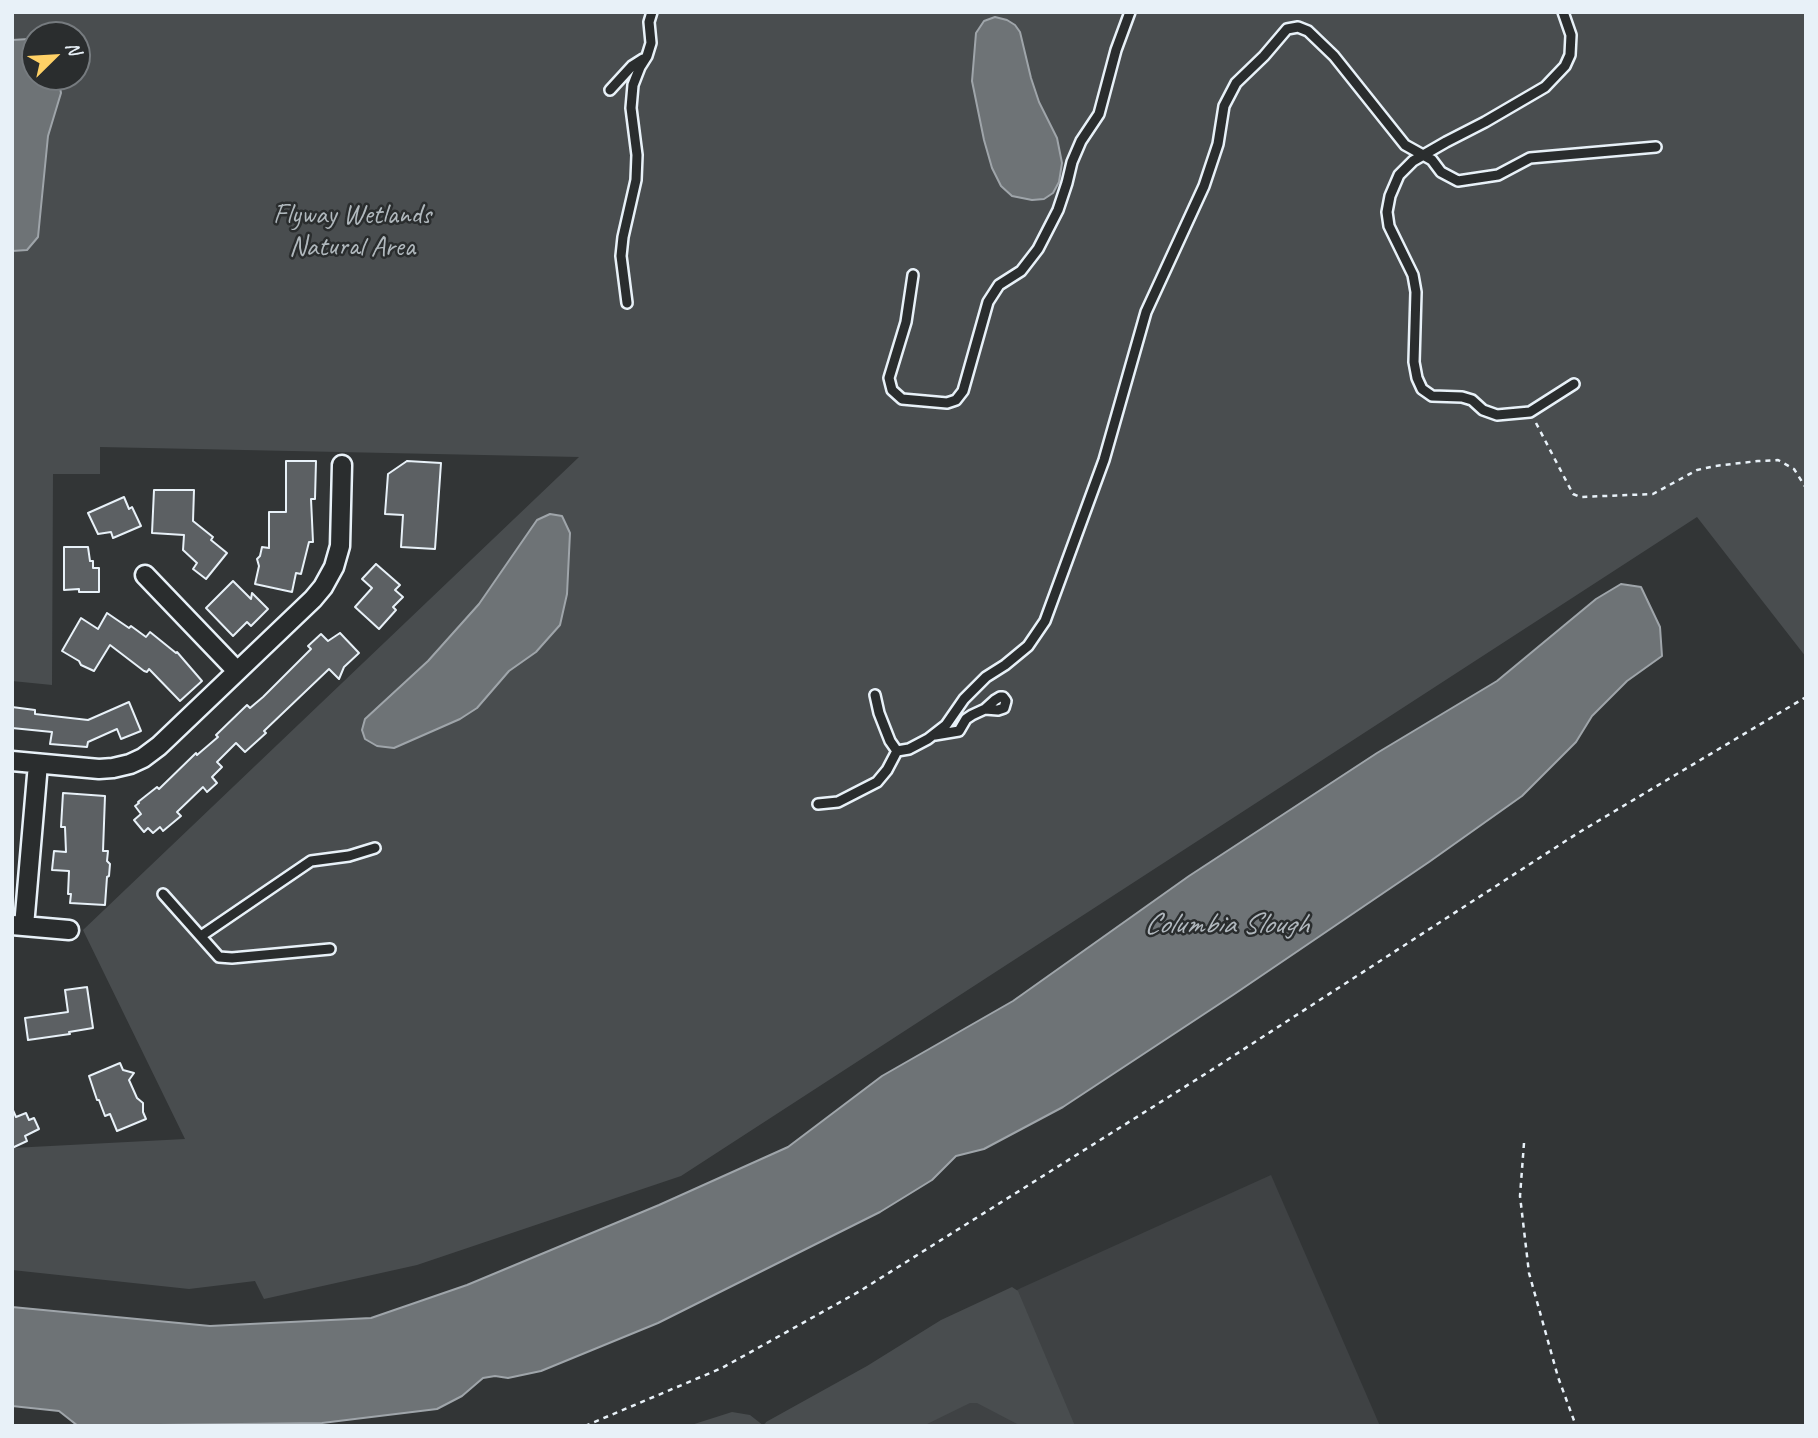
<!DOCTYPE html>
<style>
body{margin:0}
#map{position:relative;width:1818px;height:1438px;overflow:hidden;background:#323536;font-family:Caveat,sans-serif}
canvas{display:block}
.frame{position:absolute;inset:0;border:14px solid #e8f1f8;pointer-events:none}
.north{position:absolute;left:21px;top:21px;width:70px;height:70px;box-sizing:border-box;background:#2a2d2e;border:2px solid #767b7f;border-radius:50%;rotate:66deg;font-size:19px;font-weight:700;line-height:28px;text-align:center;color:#e8f1f8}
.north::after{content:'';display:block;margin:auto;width:24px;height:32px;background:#ffd166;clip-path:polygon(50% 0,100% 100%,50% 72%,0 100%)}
</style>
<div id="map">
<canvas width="1818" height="1438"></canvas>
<div class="frame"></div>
<div class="north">N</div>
</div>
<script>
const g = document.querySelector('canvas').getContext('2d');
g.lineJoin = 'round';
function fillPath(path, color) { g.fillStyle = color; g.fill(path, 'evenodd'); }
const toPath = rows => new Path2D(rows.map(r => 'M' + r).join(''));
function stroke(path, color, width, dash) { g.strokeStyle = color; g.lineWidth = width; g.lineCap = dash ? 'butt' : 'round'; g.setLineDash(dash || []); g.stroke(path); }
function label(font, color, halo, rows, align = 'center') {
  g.font = font + ' Caveat,sans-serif'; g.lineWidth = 5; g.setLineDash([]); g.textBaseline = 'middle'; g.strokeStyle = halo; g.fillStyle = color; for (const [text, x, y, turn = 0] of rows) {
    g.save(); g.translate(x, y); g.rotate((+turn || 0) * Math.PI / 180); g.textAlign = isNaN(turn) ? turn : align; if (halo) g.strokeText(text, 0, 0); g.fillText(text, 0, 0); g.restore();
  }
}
fillPath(toPath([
 [1271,1175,1380,1426,760,1426,1021,1288]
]), '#3f4244');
fillPath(toPath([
 [12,12,1806,12,1806,657,1697,517,681,1176,417,1265,264,1299,255,1281,189,1289,12,1270,12,1148,185,1139,83,930,579,457,100,447,100,474,53,474,52,685,12,681],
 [35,35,77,35,77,77,35,77],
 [1012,1287,1018,1291,1075,1426,1021,1426,977,1403,970,1403,923,1426,688,1426,732,1412,750,1415,764,1426,766,1422,867,1366,941,1320]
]), '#494d4f');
const water = toPath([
 [995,17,1007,20,1015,25,1020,32,1031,78,1039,102,1057,138,1062,163,1059,182,1053,193,1044,199,1032,200,1012,196,1001,186,992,168,984,140,972,81,976,33,984,21,995,17],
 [29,39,35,43,35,77,58,77,61,93,48,136,38,237,27,250,12,251,12,40,29,39],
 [550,514,562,516,570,533,567,594,560,625,536,652,509,671,477,708,460,719,394,748,377,746,365,739,362,730,365,719,428,661,479,604,537,520,550,514],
 [1621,584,1641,587,1660,627,1662,656,1627,681,1592,716,1576,742,1522,796,1429,862,1233,995,1063,1107,984,1149,956,1156,932,1180,880,1212,658,1323,541,1371,508,1378,495,1376,483,1378,462,1396,437,1409,322,1423,78,1426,59,1411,12,1406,12,1307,210,1326,371,1318,467,1285,659,1205,788,1147,882,1076,1013,1001,1189,876,1377,753,1497,681,1596,599,1621,584]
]);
fillPath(water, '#6e7376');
stroke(water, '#9fa5aa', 2);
const building = toPath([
 [286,461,316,461,315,499,311,499,313,542,309,542,301,574,296,573,292,592,255,584,259,566,257,559,260,556,262,547,269,548,269,512,286,512,286,461],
 [407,461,441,463,435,549,401,547,403,515,385,514,388,474,407,461],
 [154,490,194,490,193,521,213,537,211,540,227,553,206,579,193,569,197,563,183,550,184,535,152,533,154,490],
 [124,497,129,509,132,507,141,526,113,538,111,532,98,534,88,513,124,497],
 [64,547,88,547,90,561,93,561,93,568,99,568,99,592,79,592,79,589,64,590,64,547],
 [376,564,400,585,395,590,403,597,393,607,396,610,379,629,355,607,372,588,362,579,376,564],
 [233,581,251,599,252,593,268,609,251,626,247,622,233,636,206,608,233,581],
 [107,613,129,628,131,626,146,637,150,632,176,653,177,652,202,681,180,701,149,669,147,672,144,671,110,645,94,671,81,665,79,661,62,651,81,618,98,629,107,613],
 [340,633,359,653,344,667,339,679,329,669,264,731,266,733,245,752,236,743,217,762,222,767,212,777,217,783,207,792,203,787,177,812,181,816,163,831,160,827,153,833,148,828,144,832,134,820,141,814,135,806,139,803,138,802,157,787,159,789,196,753,197,755,218,737,216,735,247,705,250,708,263,697,311,649,308,646,321,634,328,641,340,633],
 [129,702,141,731,121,739,117,729,88,742,87,747,50,744,52,732,12,728,12,707,35,710,35,714,88,720,129,702],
 [63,793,105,796,103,851,108,851,107,861,110,864,109,876,107,877,105,905,70,903,71,894,68,894,69,871,52,870,54,851,66,852,65,827,61,827,63,793],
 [87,987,93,1028,69,1032,70,1034,28,1040,25,1018,68,1012,65,990,87,987],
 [120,1063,123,1070,134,1073,129,1080,137,1098,143,1103,143,1112,146,1119,117,1131,110,1114,105,1116,99,1100,97,1100,89,1076,120,1063],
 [12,1108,16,1117,26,1113,29,1120,34,1118,39,1129,25,1136,27,1141,12,1148,12,1108]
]);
fillPath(building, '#5c6063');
stroke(building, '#e8f1f8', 2);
const lane = toPath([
 [1563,12,1571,35,1570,55,1565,66,1545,87,1485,122,1446,142,1413,161,1399,175,1390,196,1387,212,1389,226,1413,275,1416,292,1414,362,1417,378,1422,389,1432,396,1462,397,1472,400,1483,410,1497,415,1530,412,1574,384],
 [610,90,632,66,643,59],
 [913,275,906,322,889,378,892,390,902,399,947,403,956,400,963,391,988,302,999,285,1021,271,1038,249,1058,210,1067,183,1072,162,1081,141,1099,114,1116,50,1130,12],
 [627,303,621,256,623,237,636,180,637,155,631,108,633,85,640,67,647,56,651,43,649,22,652,12],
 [875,695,879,713,890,741,897,751,909,749,928,739,946,725,964,699,986,677,1005,665,1028,646,1045,621,1104,460,1146,312,1204,186,1218,144,1224,106,1236,83,1264,56,1287,29,1298,27,1308,31,1334,56,1405,145,1432,160,1441,172,1458,181,1498,175,1530,158,1656,147],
 [935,735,959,731,966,719,972,715,985,709,998,710,1004,708,1006,701,1003,697,1000,697,995,700,985,709],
 [818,804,838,802,877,782,887,770,897,751],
 [163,894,219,957,232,958,330,949],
 [201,936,311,861,349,856,375,848]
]);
const street = toPath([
 [145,575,237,671],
 [12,761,99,769,113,768,130,764,143,758,159,746,313,599,323,587,334,567,340,546,342,465],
 [12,925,69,930],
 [24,926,38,764]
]);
stroke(lane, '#e8f1f8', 14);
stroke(street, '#e8f1f8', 23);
stroke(toPath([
 [1536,423,1573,494,1580,497,1653,494,1697,470,1715,466,1758,461,1778,460,1794,469,1806,488],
 [1524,1143,1520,1196,1529,1273,1558,1377,1576,1426],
 [585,1426,722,1368,860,1291,1210,1071,1578,833,1806,697]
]), '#e8f1f8', 2.5, [5, 5]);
stroke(lane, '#2a2d2e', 9);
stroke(street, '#2a2d2e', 18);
label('28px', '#b0b8bd', '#2a2d2e', [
 ["Flyway Wetlands",352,216],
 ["Natural Area",352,248]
]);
label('italic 30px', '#b1b8be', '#2a2d2e', [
 ["Columbia Slough",1226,925]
]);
</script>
